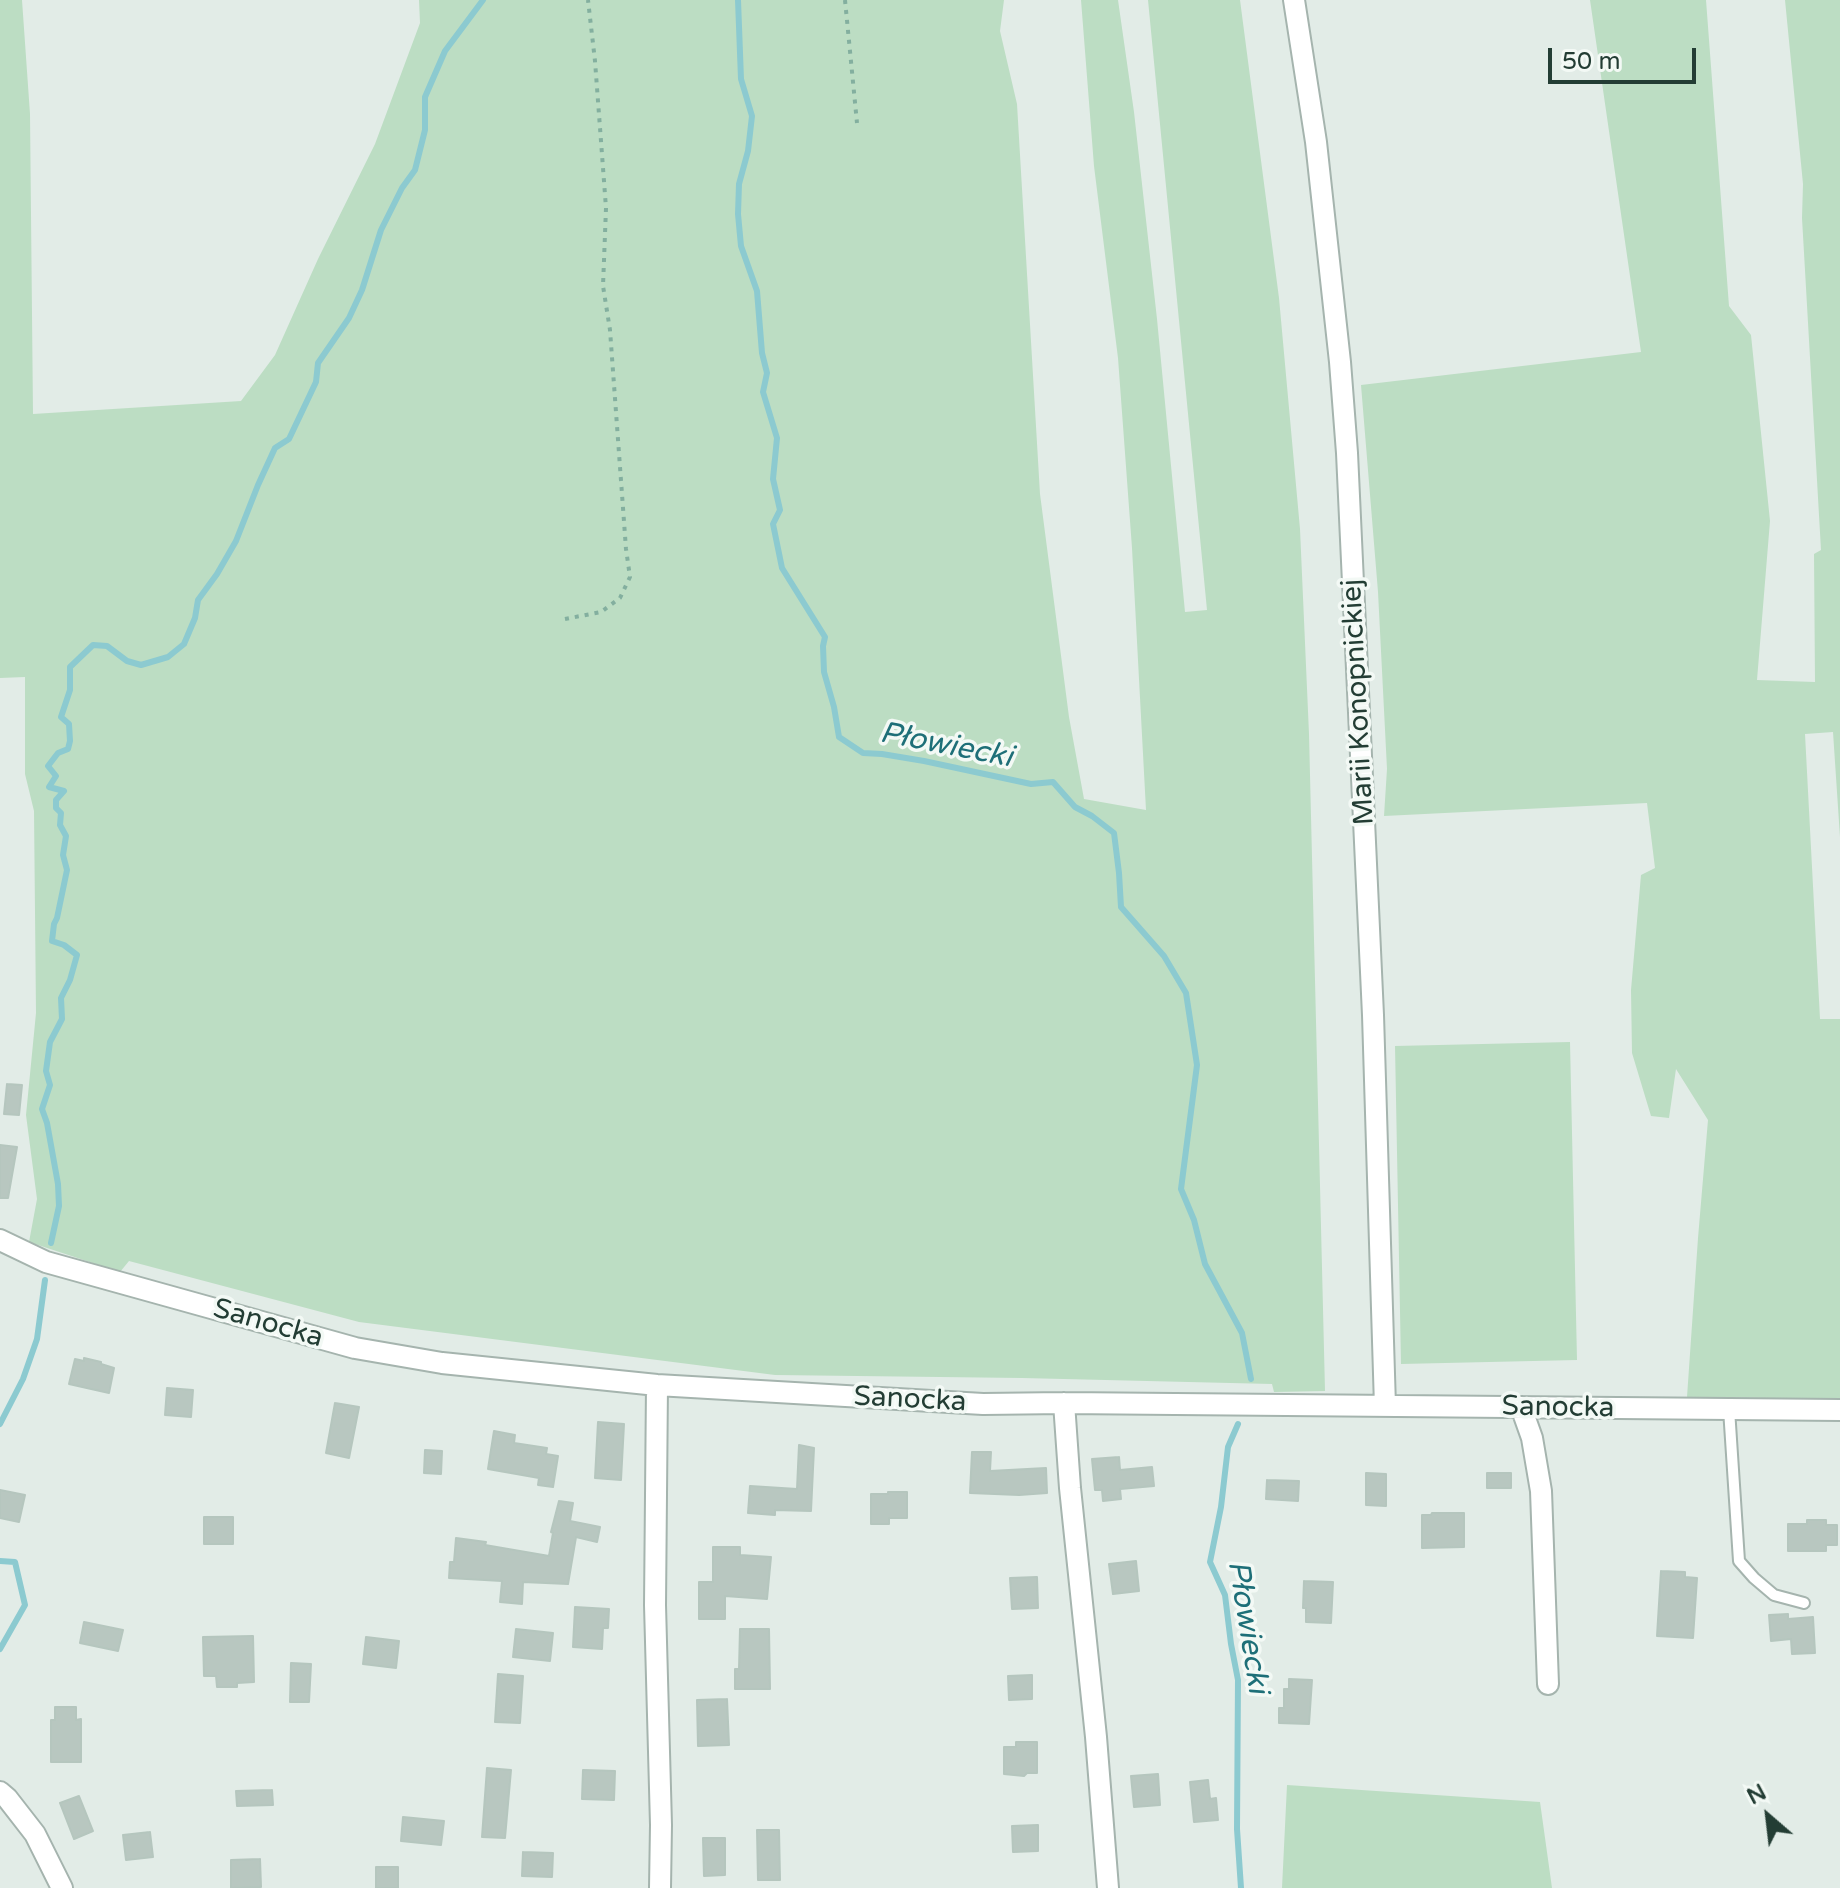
<!DOCTYPE html>
<meta charset="utf-8">
<style>
body{margin:0}
#map{position:relative;width:1840px;height:1888px;overflow:hidden;background:#e2ece7;font-family:"Varela Round",sans-serif}
canvas{display:block}
.north{position:absolute;left:1728px;top:1776px;width:80px;height:80px;-webkit-text-stroke:6px #f3f9f5;paint-order:stroke;rotate:332deg;font-size:22px;font-weight:700;line-height:32px;text-align:center;color:#233d34}
.north::after{content:'';display:block;margin:auto;width:28px;height:36px;background:#233d34;clip-path:polygon(50% 0,100% 100%,50% 72%,0 100%)}
.scale{position:absolute;left:1548px;top:48px;width:148px;height:36px;box-sizing:border-box;border:4px solid #233d34;border-top:0;padding-left:10px;font-size:24px;line-height:28px;white-space:nowrap;color:#233d34;-webkit-text-stroke:6px #f3f9f5;paint-order:stroke}
</style>
<div id="map">
<canvas width="1840" height="1888"></canvas>
<div class="north">N</div>
<div class="scale">50 m</div>
</div>
<script>
const g = document.querySelector('canvas').getContext('2d');
g.lineJoin = 'round';
function fillPath(path, color) { g.fillStyle = color; g.fill(path, 'evenodd'); }
const toPath = rows => new Path2D(rows.map(r => 'M' + r).join(''));
function stroke(path, color, width, dash) { g.strokeStyle = color; g.lineWidth = width; g.lineCap = dash ? 'butt' : 'round'; g.setLineDash(dash || []); g.stroke(path); }
function label(font, color, halo, rows, align = 'center') {
  g.font = font + ' "Varela Round",sans-serif'; g.lineWidth = 7; g.setLineDash([]); g.textBaseline = 'middle'; g.strokeStyle = halo; g.fillStyle = color; for (const [text, x, y, turn = 0] of rows) {
    g.save(); g.translate(x, y); g.rotate((+turn || 0) * Math.PI / 180); g.textAlign = isNaN(turn) ? turn : align; if (halo) g.strokeText(text, 0, 0); g.fillText(text, 0, 0); g.restore();
  }
}
fillPath(toPath([
 [0,0,22,0,30,114,33,414,241,401,275,355,318,259,375,144,420,23,419,0,1004,0,1000,31,1017,104,1040,494,1069,717,1084,799,1146,810,1132,548,1118,358,1094,166,1081,0,1118,0,1134,112,1157,319,1185,612,1207,610,1148,0,1240,0,1279,298,1300,529,1309,734,1325,1391,1274,1392,1272,1384,1022,1378,775,1375,359,1322,129,1261,120,1272,29,1242,37,1199,26,1115,36,1013,34,811,25,774,25,677,0,678],
 [1590,0,1706,0,1729,306,1751,335,1770,521,1757,680,1815,682,1814,554,1821,550,1802,218,1803,184,1785,0,1840,0,1840,837,1833,732,1805,734,1820,1019,1840,1019,1840,1399,1687,1397,1698,1238,1708,1120,1676,1069,1669,1118,1651,1116,1632,1053,1631,990,1641,875,1655,868,1647,803,1384,816,1387,769,1378,592,1361,385,1641,352],
 [1570,1042,1577,1360,1401,1364,1395,1046],
 [1287,1785,1540,1802,1552,1888,1282,1888]
]), '#bcddc3');
stroke(toPath([
 [738,0,741,79,752,116,748,151,739,184,738,214,741,246,757,291,762,353,767,373,763,392,777,438,773,479,780,510,773,524,782,568,825,637,823,646,824,672,834,707,839,737,863,753,882,754,924,761,1031,784,1053,782,1075,807,1092,816,1114,833,1119,873,1121,907,1164,956,1186,993,1197,1065,1181,1189,1194,1220,1205,1264,1242,1333,1251,1379],
 [51,1243,59,1206,58,1184,47,1123,42,1109,50,1085,46,1071,50,1042,62,1019,61,998,70,980,77,955,64,945,52,941,54,924,57,918,67,870,63,855,66,836,60,825,61,813,56,808,56,800,64,791,49,787,56,776,48,766,58,753,68,749,70,741,69,724,61,717,70,690,70,667,93,645,107,646,127,661,141,665,168,657,184,644,195,618,198,600,217,574,236,541,258,485,275,448,289,439,316,382,318,363,349,318,362,290,381,230,402,188,415,170,425,130,425,97,445,51,483,0],
 [0,1424,23,1379,37,1339,45,1280],
 [1238,1424,1228,1447,1221,1507,1210,1562,1225,1595,1231,1644,1238,1680,1237,1829,1241,1888],
 [0,1561,15,1562,25,1605,0,1649]
]), '#8ccad0', 6);
const building = toPath([
 [7,1084,22,1085,19,1115,4,1114,7,1084],
 [0,1145,17,1147,8,1198,0,1198,0,1145],
 [84,1358,101,1362,101,1364,114,1368,109,1393,69,1384,75,1359,84,1361,84,1358],
 [167,1388,193,1390,191,1417,165,1415,167,1388],
 [335,1403,359,1407,349,1458,326,1453,335,1403],
 [598,1422,624,1424,621,1480,595,1478,598,1422],
 [494,1431,515,1435,514,1443,547,1448,546,1454,558,1456,553,1487,538,1485,539,1478,488,1469,494,1431],
 [799,1445,814,1448,811,1511,775,1510,775,1515,748,1513,750,1486,797,1489,799,1445],
 [425,1450,442,1451,441,1474,424,1473,425,1450],
 [972,1452,991,1452,990,1471,1046,1468,1047,1493,1019,1495,970,1493,972,1452],
 [1119,1457,1120,1470,1152,1467,1154,1486,1120,1489,1121,1499,1103,1501,1102,1490,1095,1490,1092,1459,1119,1457],
 [1366,1473,1386,1474,1386,1506,1366,1505,1366,1473],
 [1487,1473,1511,1473,1511,1488,1487,1488,1487,1473],
 [1267,1480,1299,1481,1298,1501,1266,1499,1267,1480],
 [0,1490,25,1495,19,1522,0,1518,0,1490],
 [888,1492,907,1492,907,1518,889,1518,889,1524,871,1524,871,1494,888,1494,888,1492],
 [559,1501,573,1503,570,1521,600,1527,597,1542,576,1537,568,1584,523,1582,522,1604,500,1602,502,1581,449,1578,450,1562,454,1562,456,1538,486,1542,485,1545,549,1556,553,1533,551,1532,559,1501],
 [1432,1513,1464,1513,1464,1547,1422,1548,1422,1515,1431,1515,1432,1513],
 [204,1517,233,1517,233,1544,204,1544,204,1517],
 [1807,1520,1826,1520,1826,1525,1837,1525,1837,1545,1826,1545,1826,1551,1788,1551,1788,1524,1807,1524,1807,1520],
 [713,1547,740,1547,740,1555,771,1557,767,1599,725,1596,725,1619,699,1619,699,1582,713,1582,713,1547],
 [1136,1561,1139,1591,1113,1594,1109,1564,1136,1561],
 [1661,1571,1685,1572,1685,1577,1697,1578,1693,1638,1657,1636,1661,1571],
 [1037,1577,1038,1608,1012,1609,1010,1578,1037,1577],
 [1304,1581,1333,1582,1331,1623,1306,1622,1306,1608,1303,1608,1304,1581],
 [575,1607,609,1609,608,1628,603,1628,602,1649,573,1647,575,1607],
 [1788,1614,1788,1619,1813,1617,1815,1653,1792,1654,1791,1639,1771,1641,1769,1615,1788,1614],
 [84,1622,123,1630,118,1651,80,1643,84,1622],
 [516,1629,553,1633,550,1661,513,1657,516,1629],
 [740,1629,769,1629,770,1689,735,1689,735,1669,739,1669,740,1629],
 [253,1636,254,1682,237,1683,237,1687,217,1687,216,1676,204,1676,203,1637,253,1636],
 [366,1637,399,1641,396,1668,363,1664,366,1637],
 [291,1663,311,1664,309,1702,290,1702,291,1663],
 [498,1674,523,1676,520,1723,495,1722,498,1674],
 [1032,1675,1032,1699,1009,1700,1008,1676,1032,1675],
 [1289,1679,1312,1680,1309,1724,1279,1723,1279,1708,1284,1708,1284,1689,1289,1689,1289,1679],
 [727,1699,729,1745,698,1746,697,1700,727,1699],
 [55,1707,76,1707,76,1720,81,1719,81,1762,51,1762,51,1720,55,1720,55,1707],
 [1016,1742,1037,1742,1037,1773,1027,1773,1024,1776,1004,1774,1004,1747,1016,1747,1016,1742],
 [487,1768,511,1770,505,1838,482,1837,487,1768],
 [583,1770,615,1771,614,1800,582,1799,583,1770],
 [1158,1774,1160,1805,1134,1807,1131,1776,1158,1774],
 [1208,1780,1210,1799,1216,1798,1218,1820,1194,1822,1190,1782,1208,1780],
 [272,1790,273,1805,237,1806,236,1791,272,1790],
 [79,1796,93,1831,74,1839,60,1803,79,1796],
 [403,1817,444,1821,441,1845,401,1841,403,1817],
 [1038,1825,1038,1851,1013,1852,1012,1826,1038,1825],
 [757,1830,779,1830,780,1880,758,1880,757,1830],
 [150,1832,153,1857,126,1860,123,1835,150,1832],
 [703,1838,725,1838,725,1875,704,1876,703,1838],
 [523,1852,553,1853,552,1877,522,1876,523,1852],
 [260,1859,261,1887,231,1888,231,1860,260,1859],
 [376,1867,398,1867,398,1888,376,1888,376,1867]
]);
fillPath(building, '#b8c7c0');
stroke(building, '#b5c6be', 2);
const lane = toPath([
 [1729,1409,1739,1561,1754,1578,1774,1595,1804,1603]
]);
const street = toPath([
 [1294,0,1316,142,1340,362,1347,453,1373,1015,1385,1406],
 [0,1240,46,1262,355,1348,442,1363,657,1385,983,1404,1064,1403,1840,1410],
 [657,1385,655,1605,661,1825,660,1888],
 [1064,1403,1070,1488,1096,1737,1108,1888],
 [1521,1407,1532,1438,1541,1491,1548,1684],
 [0,1792,7,1798,35,1834,62,1888]
]);
stroke(lane, '#a5b4ae', 14);
stroke(street, '#a5b4ae', 24);
stroke(toPath([
 [845,0,857,123],
 [565,619,601,612,620,598,630,577,626,549,610,330,603,286,606,208,595,61,588,0]
]), '#83af9f', 4, [4, 6]);
stroke(lane, '#fff', 10);
stroke(street, '#fff', 20);
label('28px', '#233d34', '#f3f9f5', [
 ["Marii Konopnickiej",1359,702,-93],
 ["Sanocka",268,1324,16],
 ["Sanocka",910,1400,3],
 ["Sanocka",1558,1408,1]
]);
label('italic 30px', '#1e6f78', '#f3f9f5', [
 ["Płowiecki",946,746,11],
 ["Płowiecki",1247,1627,81]
]);
</script>
